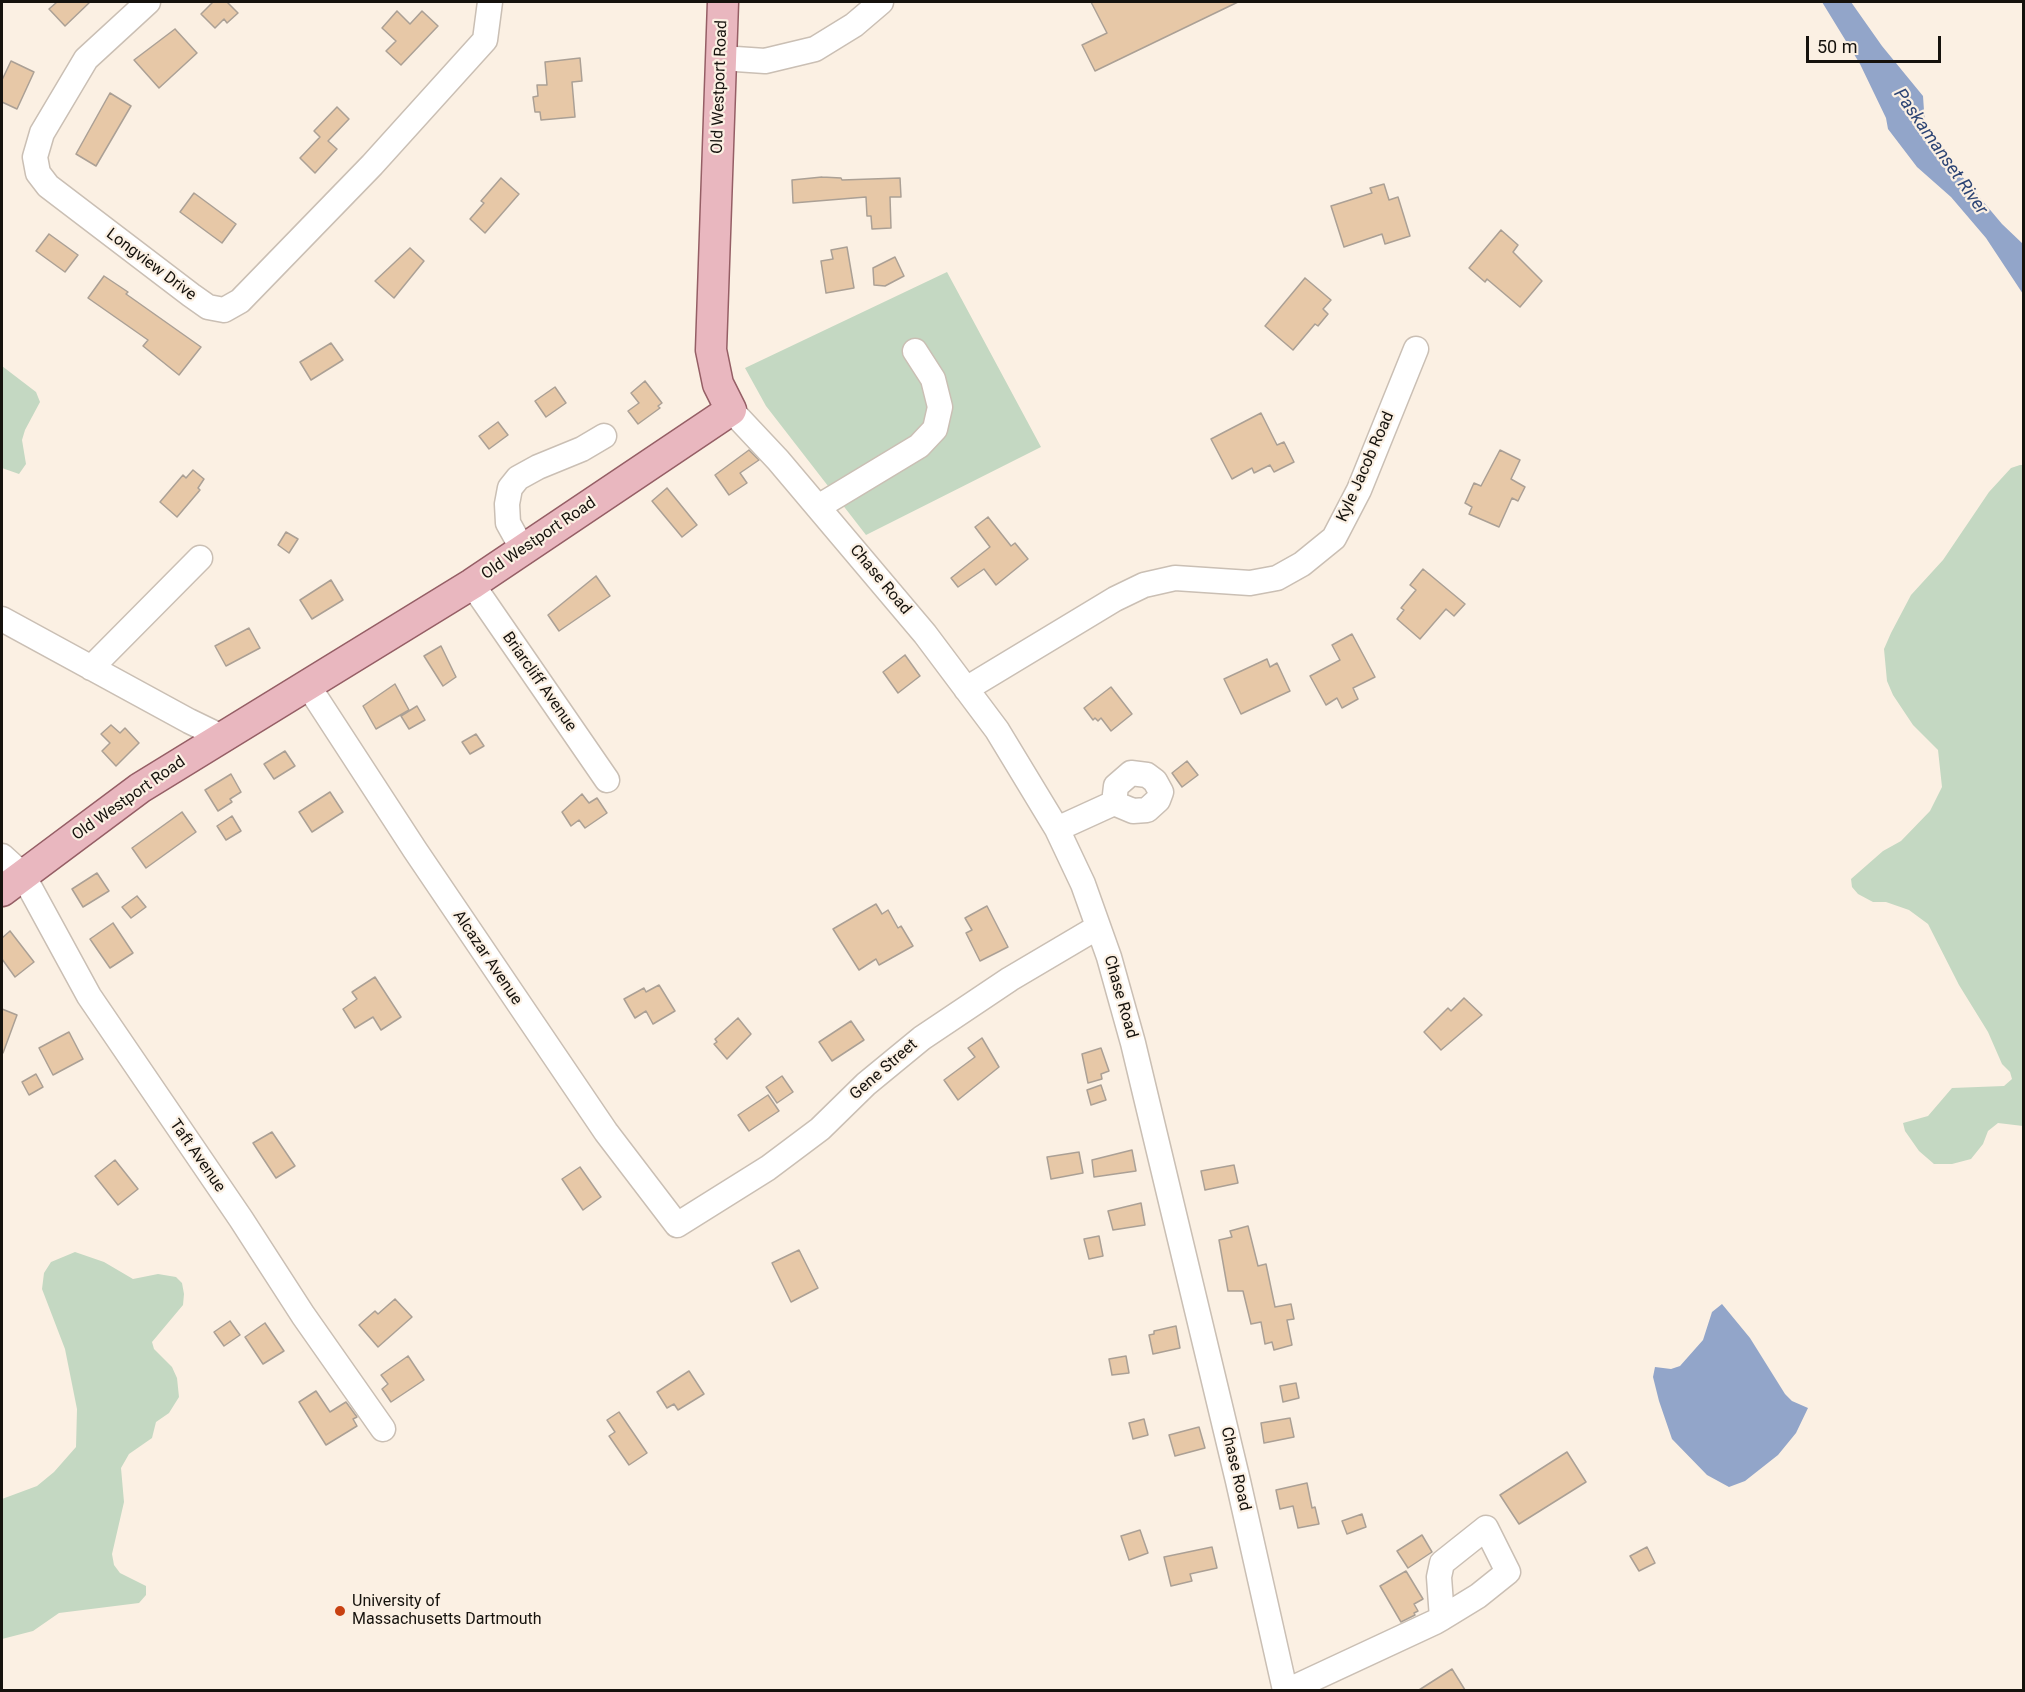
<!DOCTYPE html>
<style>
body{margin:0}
#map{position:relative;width:2025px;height:1692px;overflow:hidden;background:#fbf0e3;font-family:Roboto,sans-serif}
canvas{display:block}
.frame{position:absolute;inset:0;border:3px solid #15120d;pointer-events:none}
.scale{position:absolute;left:1806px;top:36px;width:135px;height:27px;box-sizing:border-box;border:3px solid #15120d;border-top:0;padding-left:8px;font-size:18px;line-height:21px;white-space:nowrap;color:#15120d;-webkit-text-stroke:4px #fbf0e3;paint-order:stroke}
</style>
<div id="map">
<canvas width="2025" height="1692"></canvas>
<div class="frame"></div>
<div class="scale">50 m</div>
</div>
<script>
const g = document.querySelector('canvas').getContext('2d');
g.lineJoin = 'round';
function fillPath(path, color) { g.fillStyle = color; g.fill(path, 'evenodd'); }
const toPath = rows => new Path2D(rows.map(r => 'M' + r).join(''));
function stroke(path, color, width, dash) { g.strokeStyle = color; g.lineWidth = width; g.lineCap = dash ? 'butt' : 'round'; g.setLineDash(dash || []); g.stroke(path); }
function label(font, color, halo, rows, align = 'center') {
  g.font = font + ' Roboto,sans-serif'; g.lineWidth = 4.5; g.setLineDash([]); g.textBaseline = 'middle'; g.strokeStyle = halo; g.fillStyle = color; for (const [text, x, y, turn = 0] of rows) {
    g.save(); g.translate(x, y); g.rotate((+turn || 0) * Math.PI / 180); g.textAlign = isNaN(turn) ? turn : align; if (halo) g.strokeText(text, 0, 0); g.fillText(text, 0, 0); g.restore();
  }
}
fillPath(toPath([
 [947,272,1041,447,866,535,766,406,745,368],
 [2,366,36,392,40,402,25,430,22,440,26,464,19,474,2,468],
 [2020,465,2024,465,2023,1126,1998,1123,1988,1131,1983,1144,1971,1159,1952,1164,1934,1164,1919,1151,1905,1131,1903,1123,1928,1116,1952,1088,2004,1086,2012,1079,2010,1072,2002,1064,1988,1032,1959,985,1928,924,1909,910,1886,902,1873,902,1858,894,1852,887,1851,879,1883,851,1901,841,1930,811,1942,787,1938,750,1913,725,1893,695,1887,681,1884,649,1891,633,1911,595,1943,560,1989,492,2011,468],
 [75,1252,104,1262,133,1279,158,1274,176,1277,182,1283,184,1294,183,1305,152,1342,154,1349,172,1367,177,1378,179,1397,169,1413,156,1422,152,1438,129,1454,121,1468,124,1502,112,1554,114,1565,120,1573,146,1586,146,1595,139,1603,59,1613,33,1631,2,1639,2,1499,37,1486,54,1472,76,1447,77,1409,65,1349,42,1289,44,1273,51,1262]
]), '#c4d8c2');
fillPath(toPath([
 [1822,2,1851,2,1882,46,1923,96,1925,125,1939,149,2002,224,2023,244,2023,294,1986,238,1951,197,1917,167,1888,129,1886,118,1860,64],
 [1722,1304,1750,1338,1785,1394,1792,1401,1808,1408,1796,1433,1778,1455,1745,1481,1729,1487,1707,1475,1672,1439,1659,1401,1653,1377,1655,1367,1671,1369,1680,1366,1703,1340,1712,1312]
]), '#92a5c9');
const building = toPath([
 [57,2,90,2,65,26,49,9,57,2],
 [213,2,227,2,238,13,227,23,224,19,215,28,201,14,213,2],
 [1091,2,1238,2,1095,71,1082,45,1107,33,1091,2],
 [397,11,410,24,422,11,438,26,401,65,386,51,396,41,382,28,397,11],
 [175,29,197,53,159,88,134,60,175,29],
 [580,58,582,81,572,82,575,117,541,120,540,112,535,112,533,97,538,96,537,85,547,85,545,62,580,58],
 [11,61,34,72,17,109,2,102,2,80,11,61],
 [110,93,131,106,96,166,76,154,110,93],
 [337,107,349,119,328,141,337,149,315,173,300,158,320,137,314,131,337,107],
 [822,177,841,178,842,180,900,178,901,197,890,197,891,228,872,229,871,216,867,216,866,197,793,203,792,180,822,177],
 [501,178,519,194,485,233,470,219,484,203,481,201,501,178],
 [1384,184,1389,200,1398,197,1410,236,1385,244,1382,234,1344,247,1331,206,1372,193,1370,188,1384,184],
 [194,193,236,224,222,243,180,212,194,193],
 [1501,230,1518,245,1513,252,1542,281,1520,307,1487,279,1485,282,1469,268,1501,230],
 [49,234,78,255,65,272,36,251,49,234],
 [847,247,854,288,826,293,821,261,833,259,831,250,847,247],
 [410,248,424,261,394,298,375,281,410,248],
 [895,257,904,276,885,286,874,285,873,268,895,257],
 [104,276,128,292,126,294,201,347,179,375,143,346,148,340,88,298,104,276],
 [1305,278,1331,300,1323,309,1328,314,1318,326,1315,324,1293,350,1265,326,1305,278],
 [331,343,343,360,311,380,300,362,331,343],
 [645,381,662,403,658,406,660,408,638,424,628,411,639,403,631,393,645,381],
 [555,387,566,403,546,417,535,401,555,387],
 [1261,413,1277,445,1284,442,1294,462,1274,472,1270,465,1254,473,1252,468,1232,479,1211,439,1261,413],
 [498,422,508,435,489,449,479,436,498,422],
 [749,450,759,460,740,473,747,483,729,495,715,475,749,450],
 [1500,450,1520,460,1511,479,1525,487,1518,501,1512,498,1499,527,1469,514,1472,507,1465,503,1474,483,1481,486,1500,450],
 [193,470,204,479,198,488,200,490,177,517,160,502,183,475,186,478,193,470],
 [667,488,697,525,682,537,652,501,667,488],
 [988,517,1011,546,1015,543,1028,559,996,585,984,569,958,587,951,578,990,547,975,527,988,517],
 [286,532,298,539,289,553,278,545,286,532],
 [1423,569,1465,604,1454,616,1446,609,1420,639,1397,619,1404,610,1401,608,1416,590,1410,585,1423,569],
 [596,576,610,596,559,631,548,615,596,576],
 [331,580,343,600,312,619,300,600,331,580],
 [249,628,260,648,226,666,215,646,249,628],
 [1352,634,1375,677,1353,688,1358,699,1342,708,1337,698,1326,705,1310,676,1340,660,1332,645,1352,634],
 [441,646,456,677,443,686,424,656,441,646],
 [905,655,920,676,898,693,883,672,905,655],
 [1267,659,1270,667,1277,663,1290,691,1241,714,1224,679,1267,659],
 [395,684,409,710,376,729,363,706,395,684],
 [1111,687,1132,714,1111,731,1101,718,1098,721,1095,718,1093,720,1084,708,1111,687],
 [417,706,425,720,409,729,401,716,417,706],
 [111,725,120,733,125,728,139,743,116,766,102,751,110,743,101,734,111,725],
 [476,734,484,746,470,754,462,742,476,734],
 [285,751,295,766,274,779,264,764,285,751],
 [1187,761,1198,775,1182,787,1172,773,1187,761],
 [231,774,241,792,230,799,232,802,218,811,205,790,231,774],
 [330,792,343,812,312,832,299,812,330,792],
 [582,794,589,803,597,798,607,813,585,828,579,820,571,826,562,812,582,794],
 [182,812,196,832,146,868,132,848,182,812],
 [232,816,241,831,226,840,217,826,232,816],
 [97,873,109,891,83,907,72,889,97,873],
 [137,896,146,907,131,918,122,907,137,896],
 [876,904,882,914,888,910,898,928,901,926,913,946,879,965,876,959,859,970,833,929,876,904],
 [987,906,1008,947,980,961,966,933,972,930,965,918,987,906],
 [113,923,133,953,110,968,90,939,113,923],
 [10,931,34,962,15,977,2,959,2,938,10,931],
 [375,977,401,1017,381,1030,373,1017,355,1028,343,1009,357,999,352,992,375,977],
 [659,985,675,1011,653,1024,646,1011,635,1018,624,999,644,988,646,992,659,985],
 [1464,998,1482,1015,1441,1050,1424,1032,1448,1008,1451,1011,1464,998],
 [2,1009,17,1015,3,1053,2,1053,2,1009],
 [738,1018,751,1034,727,1059,714,1044,717,1042,715,1039,738,1018],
 [851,1021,864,1040,832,1061,819,1042,851,1021],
 [69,1032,83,1059,53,1075,39,1048,69,1032],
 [982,1038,999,1067,958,1100,944,1080,975,1057,968,1048,982,1038],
 [1101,1048,1109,1071,1101,1074,1102,1079,1088,1083,1082,1054,1101,1048],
 [36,1074,43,1087,29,1095,22,1082,36,1074],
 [782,1076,793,1092,777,1103,766,1087,782,1076],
 [1101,1085,1106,1100,1091,1105,1087,1090,1101,1085],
 [768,1095,779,1111,749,1131,738,1115,768,1095],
 [272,1132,295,1166,276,1178,253,1143,272,1132],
 [1132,1150,1136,1171,1094,1177,1092,1160,1132,1150],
 [1079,1152,1083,1173,1051,1179,1047,1157,1079,1152],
 [115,1160,138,1189,118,1205,95,1176,115,1160],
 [1234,1165,1238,1183,1205,1190,1201,1171,1234,1165],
 [580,1167,601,1197,583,1210,562,1179,580,1167],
 [1141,1203,1145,1225,1113,1230,1108,1211,1141,1203],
 [1248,1226,1258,1266,1266,1264,1275,1307,1291,1304,1294,1319,1287,1320,1292,1345,1274,1350,1272,1342,1265,1344,1261,1322,1251,1324,1243,1291,1228,1291,1219,1240,1232,1237,1230,1231,1248,1226],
 [1099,1236,1103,1256,1089,1259,1084,1239,1099,1236],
 [799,1250,818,1288,791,1302,772,1263,799,1250],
 [395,1299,412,1317,378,1347,359,1325,375,1311,378,1314,395,1299],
 [230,1321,240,1335,224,1346,214,1332,230,1321],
 [265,1323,284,1351,263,1364,245,1337,265,1323],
 [1176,1326,1180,1348,1153,1354,1149,1335,1154,1334,1154,1331,1176,1326],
 [408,1356,424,1380,391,1402,382,1389,388,1384,381,1375,408,1356],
 [1126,1356,1129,1373,1112,1375,1109,1359,1126,1356],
 [689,1371,704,1394,678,1410,674,1404,667,1408,657,1392,689,1371],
 [1296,1383,1299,1398,1283,1402,1280,1386,1296,1383],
 [316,1391,330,1412,346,1402,357,1417,353,1419,357,1426,326,1445,299,1402,316,1391],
 [619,1412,647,1453,629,1465,609,1436,615,1432,607,1420,619,1412],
 [1290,1418,1294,1437,1264,1443,1261,1423,1290,1418],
 [1144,1419,1148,1435,1133,1439,1129,1423,1144,1419],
 [1199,1427,1205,1448,1175,1456,1169,1435,1199,1427],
 [1567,1452,1586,1482,1519,1524,1500,1495,1567,1452],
 [1307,1483,1312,1508,1315,1507,1319,1524,1298,1528,1293,1506,1280,1509,1276,1490,1307,1483],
 [1362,1514,1366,1527,1347,1534,1342,1521,1362,1514],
 [1140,1530,1148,1553,1129,1560,1121,1536,1140,1530],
 [1422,1535,1432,1552,1408,1568,1397,1551,1422,1535],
 [1212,1547,1217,1568,1190,1574,1192,1581,1171,1586,1164,1557,1212,1547],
 [1647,1547,1655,1563,1639,1571,1630,1556,1647,1547],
 [1406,1571,1423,1599,1414,1604,1418,1611,1414,1613,1415,1615,1401,1622,1380,1586,1406,1571],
 [1452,1669,1465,1690,1419,1690,1452,1669]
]);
fillPath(building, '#e7c8a7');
stroke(building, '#aba095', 1.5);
const minor = toPath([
 [148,2,86,59,42,133,35,157,38,173,48,186,191,295,208,307,224,310,240,301,372,165,485,40,490,2],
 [721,58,765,61,815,49,854,25,881,2],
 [731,410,778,460,925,634,997,730,1057,829,1083,884,1109,957,1133,1043,1238,1481,1285,1690],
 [818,507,919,446,935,429,940,407,933,379,915,351],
 [523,550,508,523,507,504,510,488,518,478,538,467,582,449,604,436],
 [472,584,607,780],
 [2,619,189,721,222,737],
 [91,668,200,558],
 [307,684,415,850,606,1132,677,1225,768,1168,820,1129,866,1084,922,1038,1010,979,1098,927],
 [966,689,1115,599,1144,585,1175,578,1250,583,1277,578,1302,564,1334,538,1359,490,1416,349],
 [1057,829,1114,803,1133,811,1147,810,1158,800,1161,792,1155,781,1147,775,1131,773,1116,786,1114,803],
 [2,856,23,875,89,996,241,1219,303,1315,383,1429],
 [1289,1690,1435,1622,1442,1618,1478,1596,1508,1572,1486,1528,1442,1563,1439,1577,1442,1618]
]);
const major = toPath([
 [2,891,140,788,472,584,731,410,718,384,711,350,723,2]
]);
stroke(minor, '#cabfb4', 27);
stroke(major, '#955e65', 33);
stroke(minor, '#fff', 24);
stroke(major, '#e9b7bf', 30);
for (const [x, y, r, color] of [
 [340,1611,6,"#c84111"]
]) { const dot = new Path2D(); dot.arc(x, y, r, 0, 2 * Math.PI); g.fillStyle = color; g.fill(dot); stroke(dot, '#fbf0e3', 2); }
label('16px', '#15120d', '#fbf0e3', [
 ["Old Westport Road",720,87,-88],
 ["Longview Drive",151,265,37],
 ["Kyle Jacob Road",1366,467,-66],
 ["Old Westport Road",539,539,-34],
 ["Chase Road",880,580,50],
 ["Briarcliff Avenue",539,682,55],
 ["Old Westport Road",129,799,-35],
 ["Alcazar Avenue",487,958,56],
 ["Chase Road",1120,997,74],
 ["Gene Street",884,1070,-41],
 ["Taft Avenue",197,1156,55],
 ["Chase Road",1235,1469,77]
]);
label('16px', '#15120d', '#fbf0e3', [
 ["University of",352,1602],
 ["Massachusetts Dartmouth",352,1620]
], 'left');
label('italic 18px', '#2c4474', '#fbf0e3', [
 ["Paskamanset River",1940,152,55]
]);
</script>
